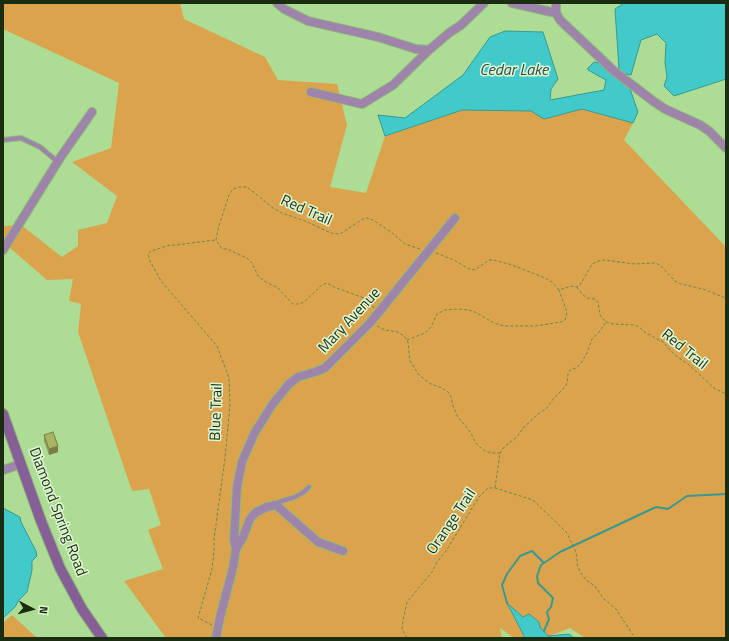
<!DOCTYPE html>
<style>
body{margin:0}
#map{position:relative;width:729px;height:641px;overflow:hidden;background:#addc95;font-family:"Titillium Web",sans-serif}
canvas{display:block}
.frame{position:absolute;inset:0;border:4px solid #1b2d11;pointer-events:none}
.north{position:absolute;left:12px;top:589px;width:40px;height:40px;-webkit-text-stroke:3px #def6d2;paint-order:stroke;rotate:96deg;font-size:11px;font-weight:700;line-height:16px;text-align:center;color:#1b2d11}
.north::after{content:'';display:block;margin:auto;width:14px;height:18px;background:#1b2d11;clip-path:polygon(50% 0,100% 100%,50% 72%,0 100%)}
</style>
<div id="map">
<canvas width="729" height="641"></canvas>
<div class="frame"></div>
<div class="north">N</div>
</div>
<script>
const g = document.querySelector('canvas').getContext('2d');
g.lineJoin = 'round';
function fillPath(path, color) { g.fillStyle = color; g.fill(path, 'evenodd'); }
const toPath = rows => new Path2D(rows.map(r => 'M' + r).join(''));
function stroke(path, color, width, dash) { g.strokeStyle = color; g.lineWidth = width; g.lineCap = dash ? 'butt' : 'round'; g.setLineDash(dash || []); g.stroke(path); }
function label(font, color, halo, rows, align = 'center') {
  g.font = font + ' "Titillium Web",sans-serif'; g.lineWidth = 3; g.setLineDash([]); g.textBaseline = 'middle'; g.strokeStyle = halo; g.fillStyle = color; for (const [text, x, y, turn = 0] of rows) {
    g.save(); g.translate(x, y); g.rotate((+turn || 0) * Math.PI / 180); g.textAlign = isNaN(turn) ? turn : align; if (halo) g.strokeText(text, 0, 0); g.fillText(text, 0, 0); g.restore();
  }
}
fillPath(toPath([
 [3,3,180,3,184,19,265,57,278,80,337,84,347,125,330,187,366,193,385,136,462,110,531,111,544,119,582,109,633,123,624,140,726,247,726,638,585,638,570,628,549,636,508,605,525,638,514,638,500,628,502,638,166,638,124,581,163,569,148,530,161,525,149,489,132,491,78,332,81,304,69,301,73,279,47,280,3,242,3,226,21,225,62,257,78,246,78,230,107,223,117,196,72,162,111,148,119,83,3,29],
 [12,615,37,638,3,638,3,623]
]), '#dca34d');
const water = toPath([
 [624,3,726,3,726,79,674,96,664,86,667,77,665,63,666,43,657,34,641,40,631,75,625,74,638,112,633,123,582,109,544,119,531,111,462,110,385,136,378,115,405,118,463,75,490,37,505,31,543,32,558,79,551,89,550,100,604,90,606,80,588,70,588,68,594,62,599,63,610,74,615,75,619,69,615,9,624,3],
 [3,508,20,517,21,522,36,551,37,556,32,561,32,570,27,592,19,600,15,607,3,618,3,508],
 [507,603,523,617,529,614,539,622,540,627,548,636,569,634,574,638,525,638,507,603]
]);
fillPath(water, '#42c9c9');
stroke(water, '#369a92', 1);
stroke(toPath([
 [507,603,502,585,507,574,520,556,532,551,544,563],
 [544,631,549,619,547,612,551,607,553,598,538,583,537,576,541,565,560,552,656,507,668,509,687,496,726,494]
]), '#369a92', 2);
const lane = toPath([
 [3,140,21,138,40,147,58,162],
 [276,505,279,502,295,497,304,492,309,487]
]);
const street = toPath([
 [277,3,284,9,308,21,378,37,416,49,429,50,449,33,461,25,484,3],
 [512,3,556,13],
 [556,3,556,13,560,20,614,71,653,101,665,109,700,125,709,131,726,148],
 [311,92,362,104,393,85,429,50],
 [3,250,60,158,92,112],
 [3,470,21,464],
 [236,549,243,537,250,519,256,512,267,507,276,505,318,542,343,551],
 [216,638,220,617,233,568,236,549,234,540,237,487,242,462,254,434,272,405,289,384,298,377,315,372,325,368,370,323,455,218]
]);
const secondary = toPath([
 [3,414,41,521,60,568,82,609,102,638]
]);
stroke(lane, '#90b97b', 6);
stroke(street, '#90b97b', 10);
stroke(secondary, '#90b97b', 12);
stroke(toPath([
 [436,253,454,260,469,269,475,270,489,260,493,260,509,264,543,277,552,282,559,290,571,286,577,287,580,285,591,266,594,263,599,261,604,260,634,264,655,263,660,265,675,281,681,284,703,289,726,298],
 [577,287,582,294,587,298,595,299,598,302,600,315,606,322],
 [374,308,370,303,364,298,334,287,327,283,322,285,304,302,299,304,293,304,278,288,264,281,258,276,252,263,247,258,227,249,222,249,216,240,218,229,229,195,233,189,239,187,247,187,273,208,282,213,305,221,331,233,340,234,363,219,367,218,373,220,391,232,405,244,420,249],
 [606,322,613,324,634,325,639,327,646,333,663,342,675,355,688,364,714,388,726,394],
 [377,326,385,330,398,332,405,337,408,342,410,361,419,375,431,384,442,388,448,392,451,396,453,406,458,417,471,433,475,442,480,447,485,451,492,453,500,453],
 [407,340,425,333,431,327,437,314,445,310,458,309,468,310,475,312,494,323,504,326,535,326,561,322,565,320,567,312,559,290],
 [495,488,500,453,504,447,517,437,524,427,538,414,546,409,554,398,565,387,567,383,568,374,570,370,576,368,581,363,587,353,592,339,600,331,606,322],
 [212,625,198,618,212,569,214,551,214,539,225,458,230,405,229,378,217,346,161,281,150,261,148,254,151,251,170,245,176,245,215,240],
 [407,638,402,629,403,620,407,602,432,572,437,562,446,551,479,497,488,488,495,488,533,500,567,533,575,550,577,557,577,564,580,572,587,581,595,586,604,599,616,609,635,638]
]), '#678856', 1, [3, 2]);
stroke(lane, '#9e83aa', 4);
stroke(street, '#9e83aa', 8);
stroke(secondary, '#865f97', 10);
fillPath(toPath([
 [44,435,58,452,49,455,44,441]
]), '#919b54');
fillPath(toPath([
 [58,446,58,452,49,455,49,449]
]), '#767e45');
const building = toPath([
 [53,432,58,446,49,449,44,435,53,432]
]);
fillPath(building, '#a9b462');
stroke(building, '#767e45', 1);
label('15px', '#1b2d11', '#def6d2', [
 ["Red Trail",306,211,24],
 ["Mary Avenue",350,321,-47],
 ["Red Trail",684,350,39],
 ["Blue Trail",217,412,-88],
 ["Diamond Spring Road",57,512,69],
 ["Orange Trail",452,522,-56]
]);
label('italic 16px', '#2c4848', '#def6d2', [
 ["Cedar Lake",514,71]
]);
</script>
